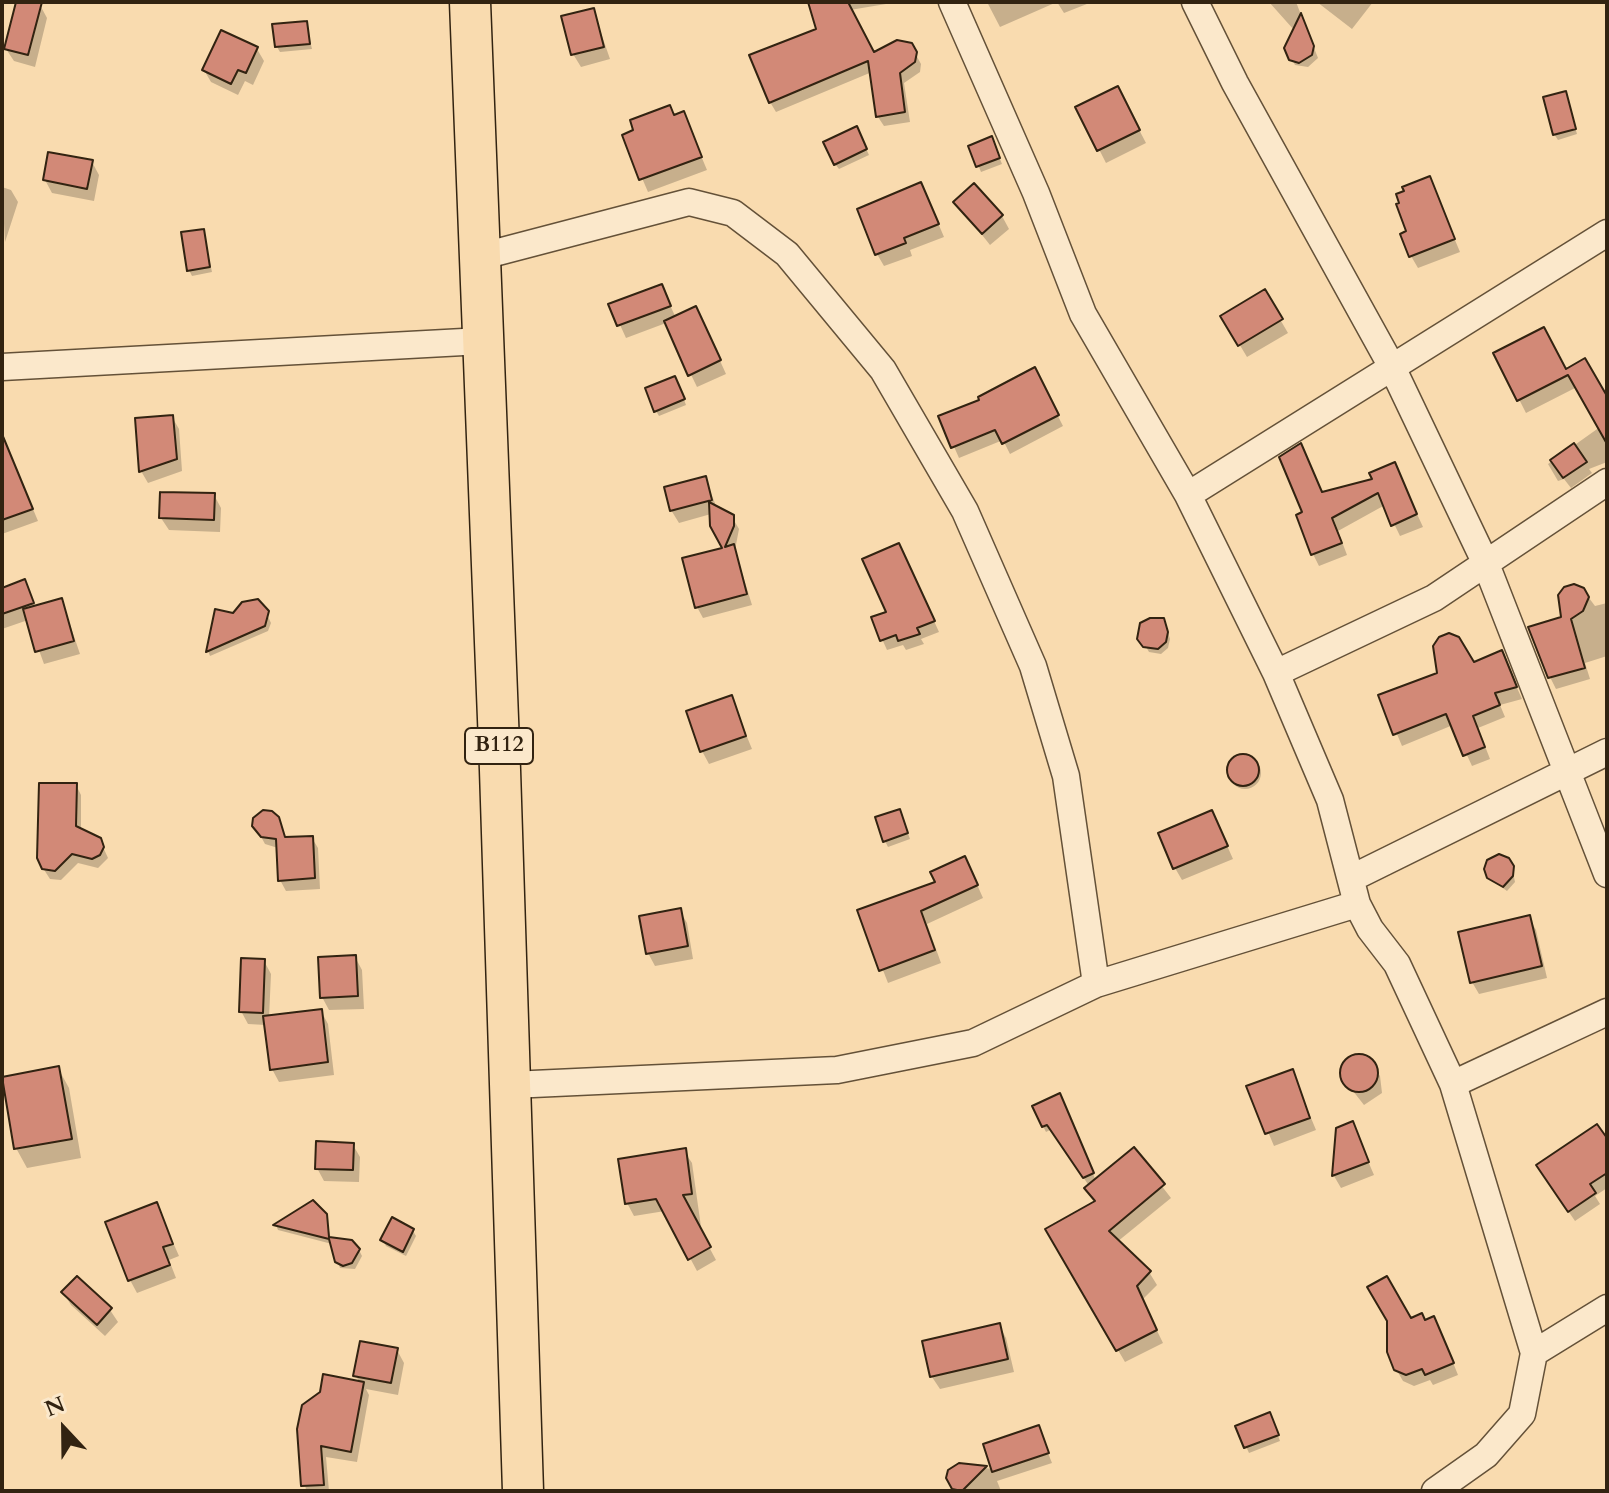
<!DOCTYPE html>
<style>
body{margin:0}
#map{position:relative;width:1609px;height:1493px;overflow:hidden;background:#f9dbaf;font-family:Cardo,serif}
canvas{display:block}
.frame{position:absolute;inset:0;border:4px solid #322311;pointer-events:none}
.north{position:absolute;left:24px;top:1389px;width:80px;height:80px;-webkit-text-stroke:6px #fbe8cb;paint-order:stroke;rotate:338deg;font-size:22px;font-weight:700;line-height:32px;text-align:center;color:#322311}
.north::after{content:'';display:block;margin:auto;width:28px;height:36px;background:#322311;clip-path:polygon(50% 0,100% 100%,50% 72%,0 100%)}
</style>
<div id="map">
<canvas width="1609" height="1493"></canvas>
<div class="frame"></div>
<div class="north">N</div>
</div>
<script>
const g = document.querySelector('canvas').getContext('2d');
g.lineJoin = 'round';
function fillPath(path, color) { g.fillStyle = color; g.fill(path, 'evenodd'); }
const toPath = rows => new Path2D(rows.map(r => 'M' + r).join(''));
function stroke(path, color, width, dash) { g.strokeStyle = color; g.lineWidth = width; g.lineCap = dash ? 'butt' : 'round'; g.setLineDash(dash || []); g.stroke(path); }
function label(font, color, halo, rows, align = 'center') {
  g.font = font + ' Cardo,serif'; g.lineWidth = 6; g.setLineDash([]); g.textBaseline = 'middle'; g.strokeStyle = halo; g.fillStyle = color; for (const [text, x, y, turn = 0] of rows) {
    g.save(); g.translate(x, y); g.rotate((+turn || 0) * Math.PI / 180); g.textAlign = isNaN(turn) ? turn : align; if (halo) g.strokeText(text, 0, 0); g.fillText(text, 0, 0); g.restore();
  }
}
fillPath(toPath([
 [19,2,40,5,47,18,35,67,14,61,6,49],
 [810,2,898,2,850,10,874,55,915,53,921,64,920,72,904,83,910,122,884,126,878,117,872,72,776,112,770,102,818,30],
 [987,2,1092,2,1064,13,1057,2,1000,27],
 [1269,2,1296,2,1318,58,1308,67,1295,65,1286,48,1294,30],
 [1317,2,1373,2,1352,29],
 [593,10,610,59,581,67,573,54],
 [306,23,312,49,280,52,277,47],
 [257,49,264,61,253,85,245,81,238,95,211,82,204,70],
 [1565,93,1577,134,1558,140,1554,134],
 [1124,101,1146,143,1106,163,1078,108],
 [683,113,707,170,648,192,624,136],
 [859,134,869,155,839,169,835,164],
 [994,144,1002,164,981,172,971,147],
 [92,162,99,175,94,201,52,193,45,180],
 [1429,178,1460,252,1418,268,1411,256,1409,233],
 [2,187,11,190,18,202,5,242],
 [927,197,944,237,910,250,912,256,884,266,877,254],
 [956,202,1002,216,1009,229,990,245],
 [203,231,212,272,192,276,189,270],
 [661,286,676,318,702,321,726,374,697,387,666,323,626,338,611,305],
 [1264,292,1288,333,1247,357,1223,317],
 [1496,354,1566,372,1607,400,1607,416,1577,387,1526,413],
 [1040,381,1063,426,1010,454,1003,440,959,458,941,417],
 [678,384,686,405,659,416,656,411],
 [172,417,179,429,182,471,148,483,141,471],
 [1607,422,1607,462,1589,469,1592,473,1571,488,1564,479,1558,481,1548,464],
 [7,447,38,521,2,534,2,449],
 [1394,464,1423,527,1400,536,1385,505,1338,531,1347,555,1319,566,1313,554,1304,513,1322,493,1374,480],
 [705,479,717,508,732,517,739,529,735,550,752,605,703,618,697,607,724,549,711,514,679,523,671,510],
 [214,495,221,508,220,532,169,530,161,518],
 [904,555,939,632,921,639,924,644,906,650,903,645,887,650,873,619,889,613],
 [24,582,36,607,62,601,80,654,44,664,28,620,2,629,2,590],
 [1583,590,1595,606,1607,603,1607,656,1585,663,1590,679,1556,689,1550,677,1563,618],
 [262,604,271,623,268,631,210,656,208,651,234,615],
 [1166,626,1170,639,1168,648,1161,654,1149,652,1138,633],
 [1501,652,1522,699,1500,705,1505,717,1478,728,1490,759,1472,766,1453,725,1402,746,1381,696],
 [731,698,752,749,709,764,702,751],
 '1229 773a16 16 0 1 1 32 0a16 16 0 1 1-32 0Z',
 [76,785,81,795,81,830,103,847,108,858,98,868,78,863,61,880,50,879,39,862],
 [1212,812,1233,859,1182,880,1175,868],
 [902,817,910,839,888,847,885,841],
 [281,826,286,839,312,838,318,848,320,889,286,891,280,880,278,848,265,844,259,833],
 [1512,867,1515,882,1507,891,1490,879],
 [971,871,983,898,927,924,941,963,888,983,860,911],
 [680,911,687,923,693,959,655,966,648,953],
 [1529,918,1536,930,1547,978,1479,994,1472,982],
 [355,957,362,970,364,1009,329,1010,322,997],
 [264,961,271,974,269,1018,321,1011,328,1024,334,1075,279,1082,272,1069,266,1025,248,1024,241,1011],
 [1363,1056,1372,1063,1380,1076,1382,1093,1364,1105,1342,1077,1343,1069,1353,1057],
 [58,1068,69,1088,81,1158,27,1168,16,1148],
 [1292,1072,1316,1130,1274,1146,1249,1087],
 [1062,1101,1096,1181,1133,1149,1171,1198,1117,1242,1149,1272,1157,1285,1142,1300,1163,1343,1125,1362,1047,1229,1096,1203,1086,1188,1089,1186,1052,1129,1046,1132,1043,1126],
 [1352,1124,1374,1175,1341,1188,1334,1176,1338,1129],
 [1607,1137,1607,1188,1595,1196,1600,1204,1575,1221,1545,1177],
 [353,1145,360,1157,359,1182,324,1181,317,1168],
 [684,1151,692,1163,702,1234,716,1260,697,1271,665,1211,634,1216,627,1203],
 [156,1204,179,1256,169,1260,176,1278,137,1293,130,1280],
 [325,1215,331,1239,359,1250,362,1256,355,1269,340,1268,332,1244,278,1230,276,1225],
 [413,1231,416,1236,406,1256,386,1246,383,1240],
 [63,1292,110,1310,118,1322,105,1336,71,1305],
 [1389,1320,1425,1322,1440,1330,1458,1375,1433,1385,1430,1380,1414,1386,1403,1381,1396,1369],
 [999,1325,1006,1338,1014,1372,940,1389,932,1377,925,1342],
 [397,1350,404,1363,398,1395,366,1389,369,1395,357,1462,326,1457,329,1491,306,1491,299,1430,360,1383,356,1376],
 [1272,1420,1280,1441,1249,1453,1237,1427],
 [1038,1428,1052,1463,997,1481,1001,1491,954,1491,951,1485,960,1465,993,1469]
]), '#0003');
const building = toPath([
 [16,2,42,2,28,55,4,49,16,2],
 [808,2,848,2,874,52,897,40,912,43,917,52,915,62,900,73,905,112,876,117,868,61,769,103,749,55,816,29,808,2],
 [594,8,604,47,571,55,561,16,594,8],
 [1301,13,1314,46,1312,55,1299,63,1289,60,1284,48,1301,13],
 [307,21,310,44,275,47,272,24,307,21],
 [221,30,258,47,246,73,238,70,231,84,202,70,221,30],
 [1118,86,1140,130,1097,151,1075,107,1118,86],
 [1566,91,1576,129,1553,135,1543,97,1566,91],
 [670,105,674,115,684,111,702,157,639,180,622,135,633,130,630,120,670,105],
 [857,126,867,149,834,165,823,142,857,126],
 [992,136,1000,158,976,167,968,146,992,136],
 [48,152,93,160,87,189,43,180,48,152],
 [1430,176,1455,239,1409,257,1400,234,1406,231,1396,204,1399,203,1396,194,1404,191,1402,187,1430,176],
 [921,182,939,224,904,238,906,243,875,255,857,209,921,182],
 [974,183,1003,215,982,234,953,202,974,183],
 [204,229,210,267,187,271,181,232,204,229],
 [662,284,671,306,617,326,608,304,662,284],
 [1265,289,1283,319,1238,346,1220,316,1265,289],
 [696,306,721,360,688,376,664,321,696,306],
 [1544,327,1566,369,1585,358,1607,396,1607,444,1568,375,1517,401,1493,353,1544,327],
 [1035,367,1059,415,1002,444,995,430,951,448,938,416,979,400,978,397,1035,367],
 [675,376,685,399,654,412,645,388,675,376],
 [173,415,177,459,139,472,135,418,173,415],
 [2,434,33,509,2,520,2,434],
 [1301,443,1322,492,1372,479,1369,473,1395,462,1417,514,1391,526,1378,493,1332,518,1342,543,1311,555,1296,515,1302,512,1279,457,1301,443],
 [1574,443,1587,462,1563,478,1550,460,1574,443],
 [706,476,712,500,670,511,664,487,706,476],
 [160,492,215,493,214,520,159,518,160,492],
 [709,502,734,515,734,526,725,547,734,544,747,594,695,608,682,558,722,548,710,526,709,502],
 [899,543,935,621,917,628,920,634,898,641,896,635,880,641,871,617,886,612,862,559,899,543],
 [25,579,34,603,2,614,2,588,25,579],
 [1574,584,1584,588,1589,597,1583,611,1571,619,1585,668,1548,678,1528,627,1561,617,1558,595,1564,587,1574,584],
 [62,598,74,641,35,652,23,609,62,598],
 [258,599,269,611,265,626,206,652,215,609,233,613,242,602,258,599],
 [1150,618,1164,618,1168,632,1166,642,1158,649,1143,647,1137,639,1140,623,1150,618],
 [1449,633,1459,637,1474,662,1502,650,1517,687,1495,693,1500,705,1473,716,1485,747,1463,756,1446,714,1393,735,1378,695,1437,673,1433,646,1439,637,1449,633],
 [732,695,746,736,700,752,686,711,732,695],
 '1227 770a16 16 0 1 1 32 0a16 16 0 1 1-32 0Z',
 [39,783,77,783,76,826,101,838,104,847,100,855,92,859,72,854,55,871,42,869,37,858,39,783],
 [900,809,908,833,883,842,875,817,900,809],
 [263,810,272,811,279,817,285,837,313,836,315,878,278,881,276,839,261,837,252,826,253,818,263,810],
 [1212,810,1228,846,1173,869,1158,833,1212,810],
 [1499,854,1509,858,1514,866,1513,876,1503,887,1487,878,1484,869,1487,860,1499,854],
 [965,856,978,885,921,911,935,950,879,971,857,910,935,882,930,872,965,856],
 [681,908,688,946,646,954,639,916,681,908],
 [1530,915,1542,966,1470,983,1458,932,1530,915],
 [356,955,358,996,320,998,318,957,356,955],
 [241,958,265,959,263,1013,239,1012,241,958],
 [322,1009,328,1062,270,1070,263,1016,322,1009],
 '1340 1073a19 19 0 1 1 38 0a19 19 0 1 1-38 0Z',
 [59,1066,72,1139,14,1149,2,1077,59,1066],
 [1293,1069,1310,1118,1265,1134,1246,1086,1293,1069],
 [1060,1093,1094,1173,1083,1178,1047,1125,1042,1127,1032,1106,1060,1093],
 [1353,1121,1369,1162,1332,1176,1336,1128,1353,1121],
 [1597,1124,1607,1138,1607,1173,1590,1184,1596,1193,1568,1212,1536,1165,1597,1124],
 [316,1141,354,1143,353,1170,315,1169,316,1141],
 [1134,1147,1165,1184,1109,1231,1151,1271,1137,1286,1157,1330,1116,1351,1045,1229,1095,1201,1084,1188,1134,1147],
 [686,1148,692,1194,683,1195,711,1247,688,1260,656,1199,625,1204,618,1159,686,1148],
 [313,1200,327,1214,329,1237,352,1240,360,1249,352,1263,343,1266,335,1262,329,1239,273,1225,313,1200],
 [157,1202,173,1244,163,1247,170,1265,128,1281,105,1222,157,1202],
 [392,1217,414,1229,403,1252,380,1240,392,1217],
 [77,1276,112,1308,97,1325,61,1292,77,1276],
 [1387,1276,1411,1318,1422,1313,1425,1320,1434,1316,1454,1363,1425,1375,1422,1369,1406,1375,1394,1370,1387,1352,1387,1321,1367,1287,1387,1276],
 [1000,1323,1008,1359,930,1377,922,1341,1000,1323],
 [360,1341,398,1348,391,1383,353,1376,360,1341],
 [323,1374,364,1382,351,1452,321,1446,324,1485,301,1486,297,1429,302,1405,320,1392,323,1374],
 [1270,1412,1279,1435,1244,1448,1235,1426,1270,1412],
 [1039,1425,1049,1453,992,1472,983,1444,1039,1425],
 [959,1463,987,1466,962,1491,952,1489,946,1478,948,1470,959,1463]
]);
fillPath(building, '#d28977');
stroke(building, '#322311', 2);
const minor = toPath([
 [952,2,1036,193,1083,314,1188,495,1276,673,1330,800,1357,904],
 [1195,2,1235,83,1392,367,1486,564,1607,874],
 [479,257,689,202,733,213,787,254,883,370,965,511,1033,666,1066,776,1096,984],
 [2,367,482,341],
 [1188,495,1607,233],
 [1276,673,1434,598,1607,482],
 [1352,878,1607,752],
 [1453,1084,1534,1353,1607,1308],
 [511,1085,837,1070,973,1043,1096,984,1357,904,1370,929,1397,964,1453,1084,1607,1012],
 [1435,1491,1486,1455,1522,1414,1534,1353]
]);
const primary = toPath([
 [470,2,500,770,523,1491]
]);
stroke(minor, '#645138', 29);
stroke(primary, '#322311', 43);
stroke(minor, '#fbe8cb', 26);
stroke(primary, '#f9dbaf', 40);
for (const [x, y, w] of [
 [499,746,68]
]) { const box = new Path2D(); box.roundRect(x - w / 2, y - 18, w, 36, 6); g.fillStyle = '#fbe8cb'; g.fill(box); stroke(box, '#322311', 2); }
label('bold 22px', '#322311', null, [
 ["B112",499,746]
]);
</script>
